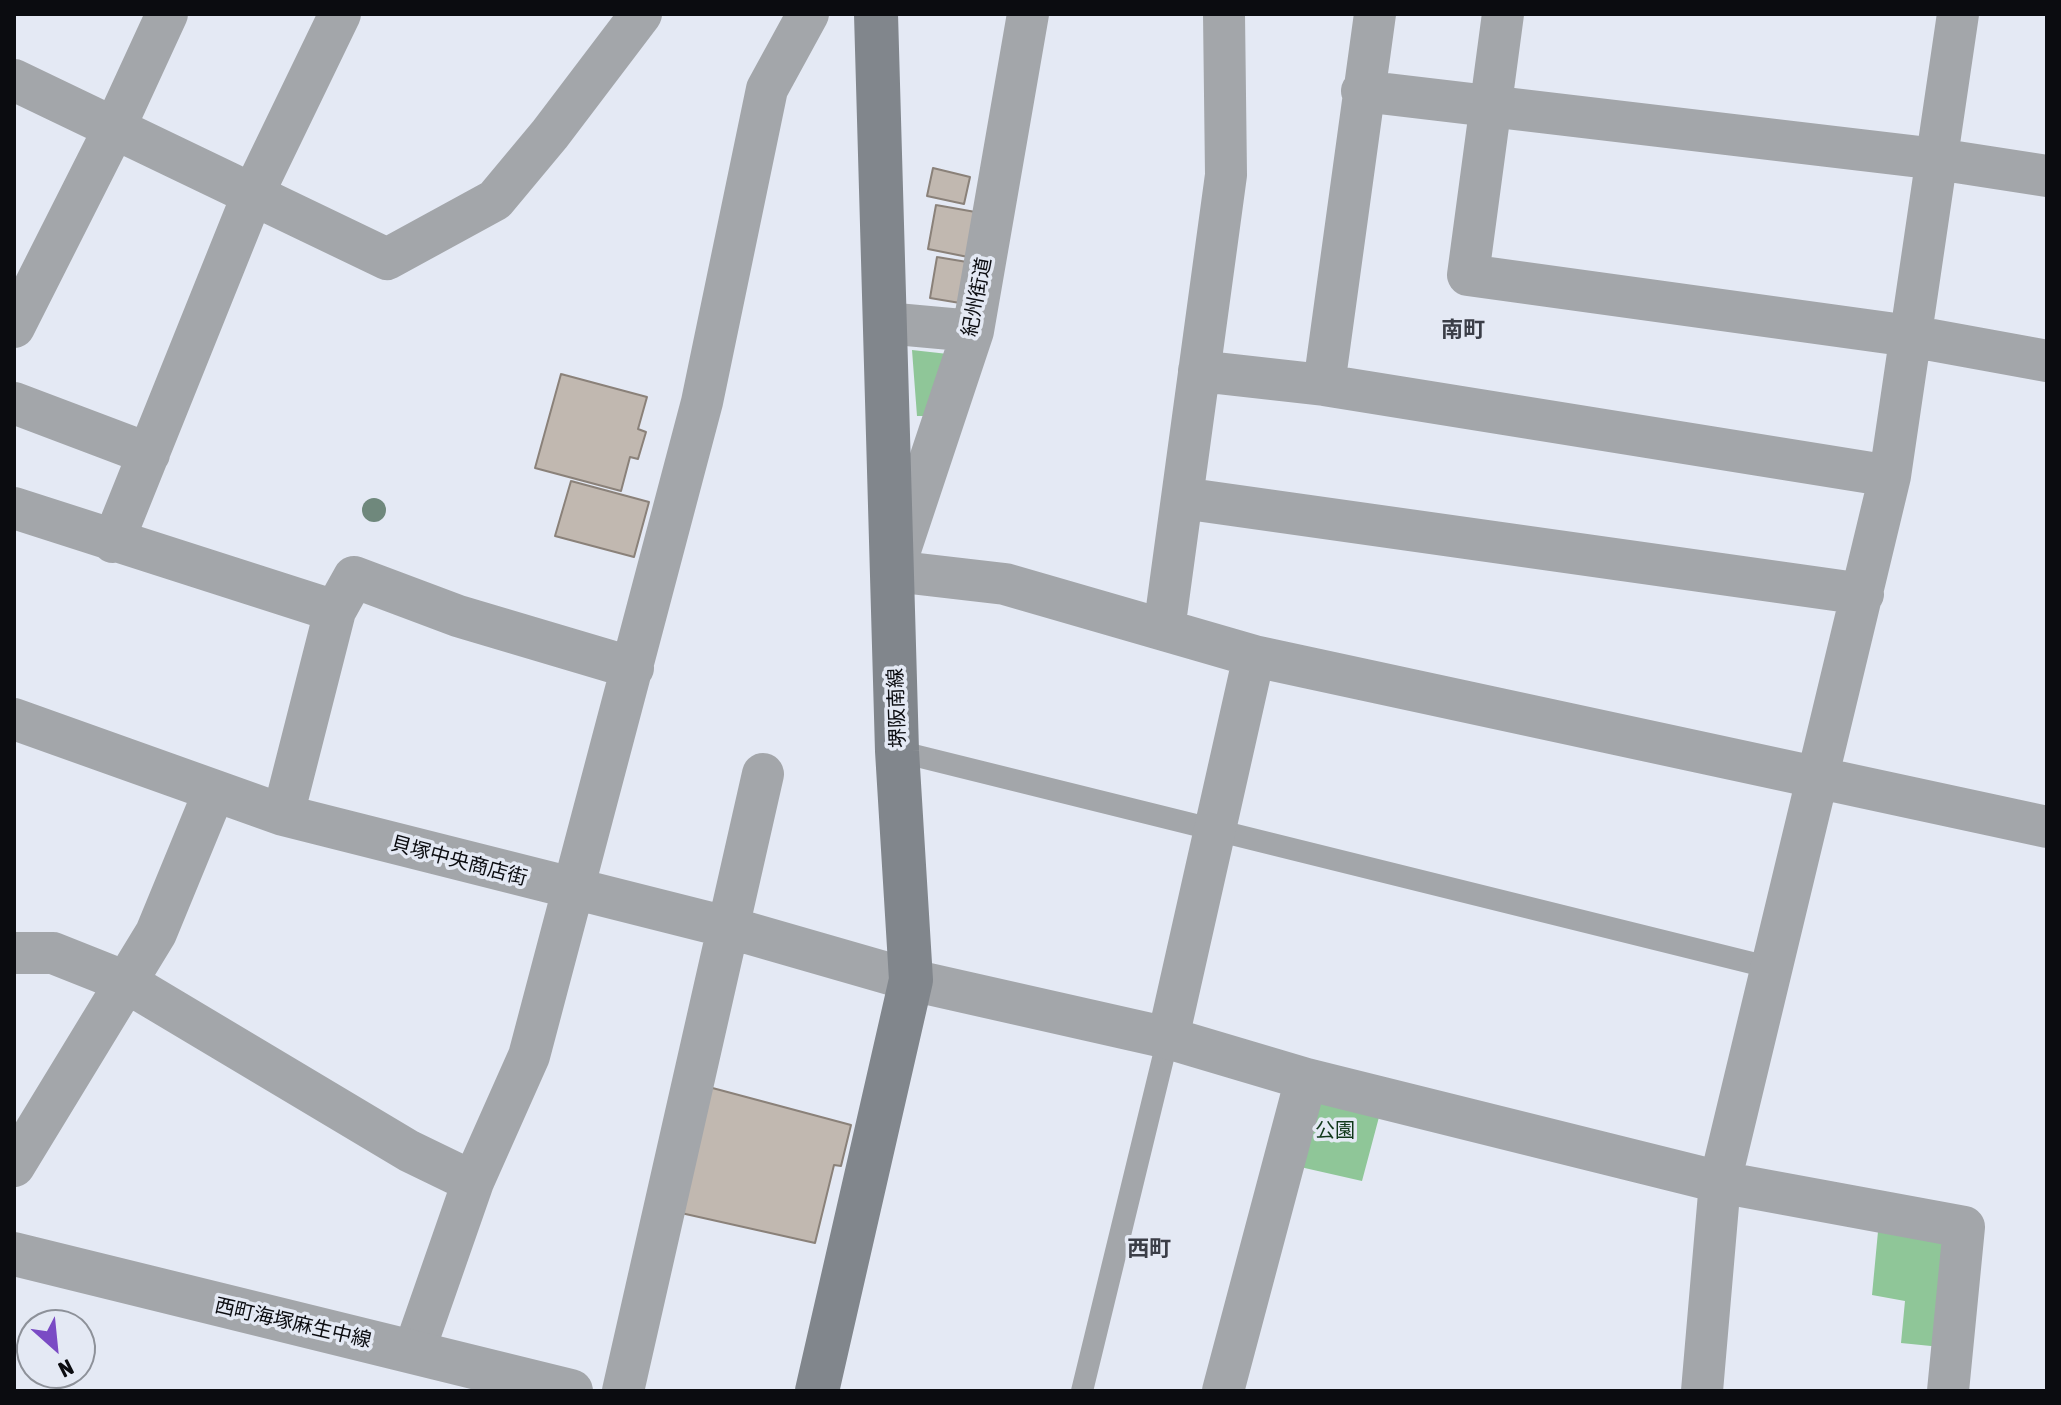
<!DOCTYPE html>
<meta charset="utf-8">
<style>
body{margin:0}
#map{position:relative;width:2061px;height:1405px;overflow:hidden;background:#e4e9f4;font-family:"Asap Condensed",sans-serif}
canvas{display:block}
.frame{position:absolute;inset:0;border:16px solid #0b0c10;pointer-events:none}
.north{position:absolute;left:16px;top:1309px;width:80px;height:80px;box-sizing:border-box;background:#e4e9f4;border:2px solid #8d9199;border-radius:50%;rotate:153deg;font-size:22px;font-weight:700;line-height:32px;text-align:center;color:#0b0c10}
.north::after{content:'';display:block;margin:auto;width:28px;height:36px;background:#7a4bc4;clip-path:polygon(50% 0,100% 100%,50% 72%,0 100%)}
</style>
<div id="map">
<canvas width="2061" height="1405"></canvas>
<div class="frame"></div>
<div class="north">N</div>
</div>
<script>
const g = document.querySelector('canvas').getContext('2d');
g.lineJoin = 'round';
function fillPath(path, color) { g.fillStyle = color; g.fill(path, 'evenodd'); }
const toPath = rows => new Path2D(rows.map(r => 'M' + r).join(''));
function stroke(path, color, width, dash) { g.strokeStyle = color; g.lineWidth = width; g.lineCap = dash ? 'butt' : 'round'; g.setLineDash(dash || []); g.stroke(path); }
function label(font, color, halo, rows, align = 'center') {
  g.font = font + ' "Asap Condensed","Noto Sans JP",sans-serif'; g.lineWidth = 7; g.setLineDash([]); g.textBaseline = 'middle'; g.strokeStyle = halo; g.fillStyle = color; for (const [text, x, y, turn = 0] of rows) {
    g.save(); g.translate(x, y); g.rotate((+turn || 0) * Math.PI / 180); g.textAlign = isNaN(turn) ? turn : align; if (halo) g.strokeText(text, 0, 0); g.fillText(text, 0, 0); g.restore();
  }
}
fillPath(toPath([
 [912,350,948,354,934,416,917,416],
 [1307,1082,1383,1102,1362,1181,1287,1164],
 [1879,1221,1954,1232,1941,1347,1901,1343,1905,1301,1872,1295]
]), '#8fc698');
const building = toPath([
 [933,168,970,177,964,204,927,196,933,168],
 [936,205,981,213,973,258,928,249,936,205],
 [937,257,973,263,966,304,930,298,937,257],
 [561,374,647,397,638,429,646,432,638,459,630,457,621,491,535,468,561,374],
 [571,481,649,502,634,557,555,536,571,481],
 [705,1086,851,1125,841,1166,834,1165,815,1243,681,1213,705,1086]
]);
fillPath(building, '#c1b8b0');
stroke(building, '#8a8179', 2);
stroke(toPath([
 [897,751,1772,968],
 [1082,1391,1168,1038]
]), '#a3a6aa', 22);
stroke(toPath([
 [1028,14,973,331,893,571,1005,584,1254,656,1168,1038],
 [1375,14,1324,385,1890,476],
 [1503,14,1468,275,1910,336,2047,361],
 [14,80,387,259,495,200,550,134,641,14],
 [1362,91,1937,159,2047,176],
 [885,323,973,331],
 [14,327,115,127,167,14],
 [1199,371,1324,385],
 [14,403,149,454],
 [1182,498,1863,594],
 [14,508,335,611,283,815],
 [113,542,253,194,340,14],
 [335,611,354,577,458,616,633,668],
 [1164,630,1226,175,1224,14],
 [1254,656,2047,827],
 [14,719,283,815,727,927,911,980,1168,1038,1306,1079,1720,1182,1964,1227,1948,1391],
 [14,953,53,953,126,982,409,1151,473,1182],
 [14,1166,156,933,214,792],
 [414,1351,473,1182,529,1056,702,402,767,89,808,14],
 [623,1391,763,774],
 [1223,1391,1306,1079],
 [1702,1391,1720,1182,1890,476,1958,14]
]), '#a3a6aa', 42);
stroke(toPath([
 [14,1254,571,1391]
]), '#a3a6aa', 44);
stroke(toPath([
 [817,1391,911,980,897,751,876,14]
]), '#81868c', 44);
g.fillStyle = '#6f887c';
for (const [x, y] of [
 [374,510]
]) { g.beginPath(); g.arc(x, y, 12, 0, 2 * Math.PI); g.fill(); }
label('20px', '#0b0c10', '#e4e9f4', [
 ["紀州街道",977,297,-79],
 ["堺阪南線",897,708,-92],
 ["貝塚中央商店街",459,861,15],
 ["西町海塚麻生中線",293,1323,13]
]);
label('20px', '#10381a', '#e4e9f4', [
 ["公園",1335,1131]
]);
label('bold 22px', '#3b3e47', '#e4e9f4', [
 ["南町",1463,330],
 ["西町",1149,1249]
]);
</script>
